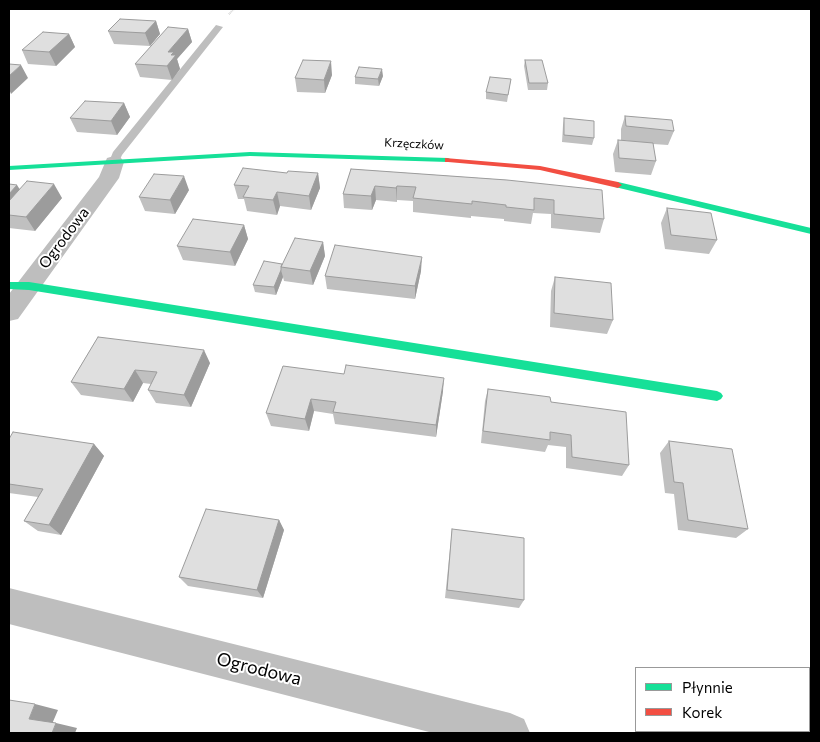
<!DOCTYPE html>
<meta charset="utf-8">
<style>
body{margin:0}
#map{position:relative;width:820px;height:742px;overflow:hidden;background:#fff;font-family:Commissioner,sans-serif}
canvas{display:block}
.frame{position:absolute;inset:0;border:10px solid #000;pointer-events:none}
.legend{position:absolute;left:635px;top:667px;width:175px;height:65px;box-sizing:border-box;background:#fff;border:1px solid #999;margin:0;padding:6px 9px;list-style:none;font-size:15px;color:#000}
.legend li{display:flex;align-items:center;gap:10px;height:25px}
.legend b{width:25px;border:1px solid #999}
</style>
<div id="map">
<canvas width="820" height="742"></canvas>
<div class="frame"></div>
<ul class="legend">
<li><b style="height:6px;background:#16e098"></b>Płynnie</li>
<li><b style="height:6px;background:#f24e42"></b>Korek</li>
</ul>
</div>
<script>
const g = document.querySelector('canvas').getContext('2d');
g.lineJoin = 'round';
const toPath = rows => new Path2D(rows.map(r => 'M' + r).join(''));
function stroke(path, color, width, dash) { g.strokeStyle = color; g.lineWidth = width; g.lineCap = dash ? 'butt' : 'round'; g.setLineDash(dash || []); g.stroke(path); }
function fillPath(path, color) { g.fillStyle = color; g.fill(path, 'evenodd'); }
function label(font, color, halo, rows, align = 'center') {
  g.font = font + ' Commissioner,sans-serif'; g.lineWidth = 4; g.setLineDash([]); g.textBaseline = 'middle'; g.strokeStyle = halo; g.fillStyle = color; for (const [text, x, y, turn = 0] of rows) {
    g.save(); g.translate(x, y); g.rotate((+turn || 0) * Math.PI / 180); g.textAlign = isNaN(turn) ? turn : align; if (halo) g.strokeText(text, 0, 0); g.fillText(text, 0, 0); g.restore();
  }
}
stroke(toPath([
 [229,14,234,9]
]), '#b9b9b9', 2, [0.5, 1]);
fillPath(toPath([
 [216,25,223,27,122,155,118,164,110,164,109,162,113,152,216,25]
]), '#bebebe');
fillPath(toPath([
 [114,156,121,158,124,162,119,178,18,319,9,321,9,294,99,177,107,158,114,156],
 [9,588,510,713,524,719,530,733,433,733,9,624,9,588]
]), '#bebebe');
fillPath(toPath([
 [250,152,448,158,452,160,448,162,250,156,9,170,9,166,250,152],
 [618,182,811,228,811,234,615,187,614,185,618,182],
 [9,282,29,282,717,391,721,393,723,396,721,399,717,401,29,290,9,289,9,282]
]), '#16e098');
fillPath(toPath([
 [445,158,540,166,618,182,622,185,618,188,540,170,448,162,445,162,445,158]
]), '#f24e42');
fillPath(toPath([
 [156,21,160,34,150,46,114,44,108,31],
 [188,29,192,42,177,59,180,69,172,80,140,77,135,64],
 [69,34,75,47,56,66,28,64,22,50],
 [525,60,548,83,547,90,528,90,524,66],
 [332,75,325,93,297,92,295,78],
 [383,76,379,86,355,84,355,77],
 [511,79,507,102,486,99,486,92],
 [124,103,130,117,117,135,77,132,70,118],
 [625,116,674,131,668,145,653,144,656,161,651,175,615,172,613,154,618,140,645,143,621,140,621,129],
 [564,118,594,138,592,145,562,142,563,125],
 [351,169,507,180,604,219,600,233,551,228,551,214,533,213,531,224,504,221,504,219,471,216,471,218,413,212,413,201,397,200,397,202,376,200,372,210,344,208,343,194],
 [287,173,318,173,320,188,311,210,280,206,277,215,247,211,244,199,238,199,234,185],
 [9,184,20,189,62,198,35,231,9,228],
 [189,190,175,214,145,211,139,197],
 [667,208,717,240,709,254,665,249,661,223],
 [244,225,248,239,235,266,183,260,177,246],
 [323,242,325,256,313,285,284,281,283,277,276,295,255,292,253,285,282,264],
 [421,271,415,299,327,289,325,276],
 [555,277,613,320,607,334,550,327,551,291],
 [98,337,210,363,191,407,156,403,148,390,151,384,143,383,133,402,81,395,71,382],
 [283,366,443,391,436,437,335,424,333,414,314,411,309,431,271,426,266,413],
 [488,389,551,402,629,465,622,476,566,468,566,447,548,445,545,452,481,443,485,401],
 [9,439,94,444,104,456,61,535,38,531,24,521,38,497,9,493],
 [669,441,748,529,736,538,678,530,674,494,665,493,660,453],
 [279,520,284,530,263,598,188,586,179,577],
 [452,529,524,600,519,608,445,598]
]), '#c0c0c0');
fillPath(toPath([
 [156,21,160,34,150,46,145,33],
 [188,29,192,42,177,59,180,69,172,80,167,66,168,52],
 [69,34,75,47,56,66,49,52],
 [331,61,332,75,325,93,324,80],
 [21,65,28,78,11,94,9,89,9,76],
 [382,69,383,76,379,86,378,79],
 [124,103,130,117,117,135,111,121],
 [318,173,320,188,311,210,309,196],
 [184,176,189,190,175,214,170,200],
 [54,184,62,198,35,231,26,217],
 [17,185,26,199,9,215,9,194],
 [375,186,376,200,372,210,371,196],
 [397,186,397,202,396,188],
 [277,192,280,206,277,215,273,200],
 [244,225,248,239,235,266,230,252],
 [323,242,325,256,313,285,310,271],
 [422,257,421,271,415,299,415,286],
 [281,270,283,277,276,295,274,287],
 [204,350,210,363,191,407,184,395],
 [135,370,143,383,133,402,124,389],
 [444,378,443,391,436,437,436,425],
 [311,399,314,411,309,431,305,419],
 [94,444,104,456,61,535,49,525],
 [279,520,284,530,263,598,257,590],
 [35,704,58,710,52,724,29,719],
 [56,723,77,728,75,733,52,733]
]), '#9c9c9c');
const building = toPath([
 [120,19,156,21,145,33,108,31,120,19],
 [168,27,188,29,168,52,174,52,171,55,176,55,167,66,135,64,168,27],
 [43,32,69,34,49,52,22,50,43,32],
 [303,60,331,61,324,80,295,78,303,60],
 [525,60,542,60,548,83,529,83,525,60],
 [9,64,21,65,9,76,9,64],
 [359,67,382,69,378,79,355,77,359,67],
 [490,77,511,79,508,95,486,92,490,77],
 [85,101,124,103,111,121,70,118,85,101],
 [625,116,672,120,674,131,626,126,625,116],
 [564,118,594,121,594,138,564,135,564,118],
 [618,140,653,143,656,161,619,158,618,140],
 [243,168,287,173,288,171,318,173,309,196,277,192,273,200,243,197,249,186,234,185,243,168],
 [351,169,507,180,602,190,604,219,554,214,554,200,534,198,534,210,506,207,506,205,472,201,472,204,413,198,416,187,397,186,396,188,375,186,371,196,343,194,351,169],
 [154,174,184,176,170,200,139,197,154,174],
 [27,181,54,184,26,217,9,215,9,201,27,181],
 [9,184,17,185,9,194,9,184],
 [667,208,711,213,717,240,671,235,667,208],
 [193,219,244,225,230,252,177,246,193,219],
 [295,238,323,242,310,271,281,267,295,238],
 [335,245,422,257,415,286,325,276,335,245],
 [264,261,282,264,281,267,281,270,274,287,253,285,264,261],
 [555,277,611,283,613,320,554,313,555,277],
 [98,337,204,350,184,395,148,390,157,372,135,370,124,389,71,382,98,337],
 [346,365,444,378,436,425,333,412,336,402,311,399,305,419,266,413,283,366,344,374,346,365],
 [488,389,550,397,551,402,626,412,629,465,572,457,571,435,550,432,550,440,483,431,488,389],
 [13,432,94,444,49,525,24,521,43,489,9,484,9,439,13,432],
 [669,441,732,449,748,529,688,520,683,483,674,482,669,441],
 [206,509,279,520,257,590,179,577,206,509],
 [452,529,524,538,524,600,447,590,452,529],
 [9,700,35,704,29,719,56,723,52,733,9,733,9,700]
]);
fillPath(building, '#dfdfdf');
stroke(building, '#9c9c9c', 1);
label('12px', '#000', '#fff', [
 ["Krzęczków",414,144,3]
]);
label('15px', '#000', '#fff', [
 ["Ogrodowa",64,238,-53]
]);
label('18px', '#000', '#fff', [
 ["Ogrodowa",259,669,14]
]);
</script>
